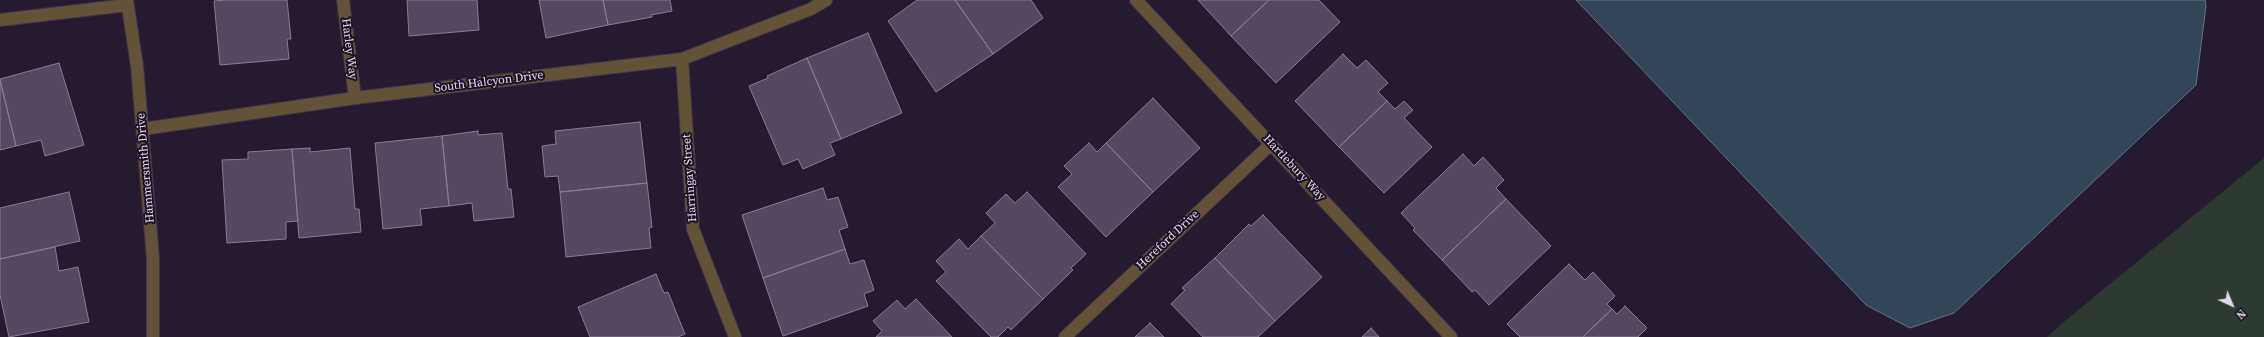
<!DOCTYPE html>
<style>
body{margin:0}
#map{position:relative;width:2264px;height:337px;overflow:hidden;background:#261a30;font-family:"Source Serif 4",serif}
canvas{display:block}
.north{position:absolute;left:2212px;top:285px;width:40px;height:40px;-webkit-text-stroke:3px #1c1126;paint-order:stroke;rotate:136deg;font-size:11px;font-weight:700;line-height:16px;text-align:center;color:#e1dae9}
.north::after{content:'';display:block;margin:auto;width:14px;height:18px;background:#e1dae9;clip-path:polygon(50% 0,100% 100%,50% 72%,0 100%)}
</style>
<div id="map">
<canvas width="2264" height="337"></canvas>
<div class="north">N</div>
</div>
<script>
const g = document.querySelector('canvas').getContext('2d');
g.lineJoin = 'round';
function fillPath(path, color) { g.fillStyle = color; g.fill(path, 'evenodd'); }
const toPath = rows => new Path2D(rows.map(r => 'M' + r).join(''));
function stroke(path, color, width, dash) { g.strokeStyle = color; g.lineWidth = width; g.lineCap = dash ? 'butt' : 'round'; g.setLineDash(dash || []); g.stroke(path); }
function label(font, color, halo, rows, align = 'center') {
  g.font = font + ' "Source Serif 4",serif'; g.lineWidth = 4; g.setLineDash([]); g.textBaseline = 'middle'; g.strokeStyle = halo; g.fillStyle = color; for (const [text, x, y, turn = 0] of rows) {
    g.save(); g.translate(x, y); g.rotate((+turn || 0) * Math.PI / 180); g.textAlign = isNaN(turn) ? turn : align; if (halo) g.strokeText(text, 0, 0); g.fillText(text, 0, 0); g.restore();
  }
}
fillPath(toPath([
 [2264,158,2264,337,2047,337,2066,320]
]), '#2d3a2f');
const water = toPath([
 [1576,0,2205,0,2206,6,2196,85,1954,313,1910,328,1866,305,1576,0]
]);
fillPath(water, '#324559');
stroke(water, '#667284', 1);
const building = toPath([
 [225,0,287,0,291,39,287,39,289,59,220,65,214,1,225,0],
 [407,0,477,0,479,30,409,36,407,0],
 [539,0,603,0,608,25,546,38,539,0],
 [603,0,670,0,672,11,651,15,652,17,608,25,603,0],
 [917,0,955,0,993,54,936,92,888,21,917,0],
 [955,0,1031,0,1043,18,993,54,955,0],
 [1198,0,1269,0,1231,36,1198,0],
 [1269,0,1319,0,1340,22,1276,83,1231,36,1269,0],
 [868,33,902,113,841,139,807,58,868,33],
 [1343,54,1357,68,1366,60,1388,83,1378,92,1387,101,1339,147,1295,101,1343,54],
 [807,58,841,139,830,143,835,155,803,169,798,159,783,165,749,86,768,78,767,76,807,58],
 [59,63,84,145,45,156,41,140,16,146,0,79,59,63],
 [0,81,16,146,0,150,0,81],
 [1153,98,1200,148,1153,192,1106,143,1153,98],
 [1387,101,1395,109,1404,101,1413,110,1404,118,1432,147,1384,193,1339,147,1387,101],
 [640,122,647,183,560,192,558,176,545,177,542,146,556,144,555,131,640,122],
 [478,131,478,135,502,133,508,189,511,189,514,217,474,221,472,203,449,206,442,136,478,131],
 [442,136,449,206,420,209,422,225,383,229,375,143,442,136],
 [1089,143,1097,152,1106,143,1153,192,1106,237,1058,187,1072,174,1064,166,1089,143],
 [310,148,310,152,350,148,355,209,359,209,361,232,299,238,292,149,310,148],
 [292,149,298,221,286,222,286,239,227,243,222,160,248,159,248,152,292,149],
 [1463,154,1474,166,1483,157,1504,180,1496,188,1506,199,1442,260,1413,230,1415,228,1401,213,1463,154],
 [647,183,652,227,649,228,651,248,566,257,560,192,647,183],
 [823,188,827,200,838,197,848,227,839,230,845,249,763,278,742,215,823,188],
 [69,192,80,241,0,259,0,208,69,192],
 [1027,192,1086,254,1071,268,1073,270,1043,299,981,236,995,223,986,213,1006,194,1015,203,1027,192],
 [1506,199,1551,246,1489,305,1475,290,1472,292,1442,260,1506,199],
 [1263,215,1322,277,1275,321,1215,258,1249,224,1251,226,1263,215],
 [981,236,1043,299,1011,330,1008,327,998,337,991,337,936,281,946,272,936,261,959,239,968,249,981,236],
 [55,247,59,271,78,267,89,322,9,337,0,295,0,259,55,247],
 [845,249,850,264,864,260,874,290,864,294,868,306,783,336,763,278,845,249],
 [1215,258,1275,321,1258,337,1203,337,1171,304,1185,290,1182,288,1215,258],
 [1569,264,1585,280,1593,272,1615,296,1607,304,1612,309,1583,337,1520,337,1507,324,1569,264],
 [656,274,664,293,668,292,685,334,678,337,590,337,578,307,656,274],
 [916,299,952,337,876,337,882,331,873,321,897,300,905,309,916,299],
 [1625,306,1647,328,1638,337,1583,337,1612,309,1617,314,1625,306],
 [1150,323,1164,337,1135,337,1150,323],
 [1371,328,1379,337,1362,337,1371,328]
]);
fillPath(building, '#564861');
stroke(building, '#8a7b96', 1);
const minor = toPath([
 [127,0,137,66,153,259,153,337],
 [343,0,355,98],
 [1136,0,1451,337],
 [0,20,127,5],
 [682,59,693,229,735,337],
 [143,129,355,98,682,59,811,9,826,0],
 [1065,337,1271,144]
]);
stroke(minor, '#40354a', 14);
stroke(minor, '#645238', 12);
label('12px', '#e1dae9', '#1c1126', [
 ["Harley Way",349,49,83],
 ["South Halcyon Drive",489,82,-7],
 ["Hammersmith Drive",146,168,-95],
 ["Hartlebury Way",1294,168,47],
 ["Harringay Street",690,178,-94],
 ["Hereford Drive",1168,240,-43]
]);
</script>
